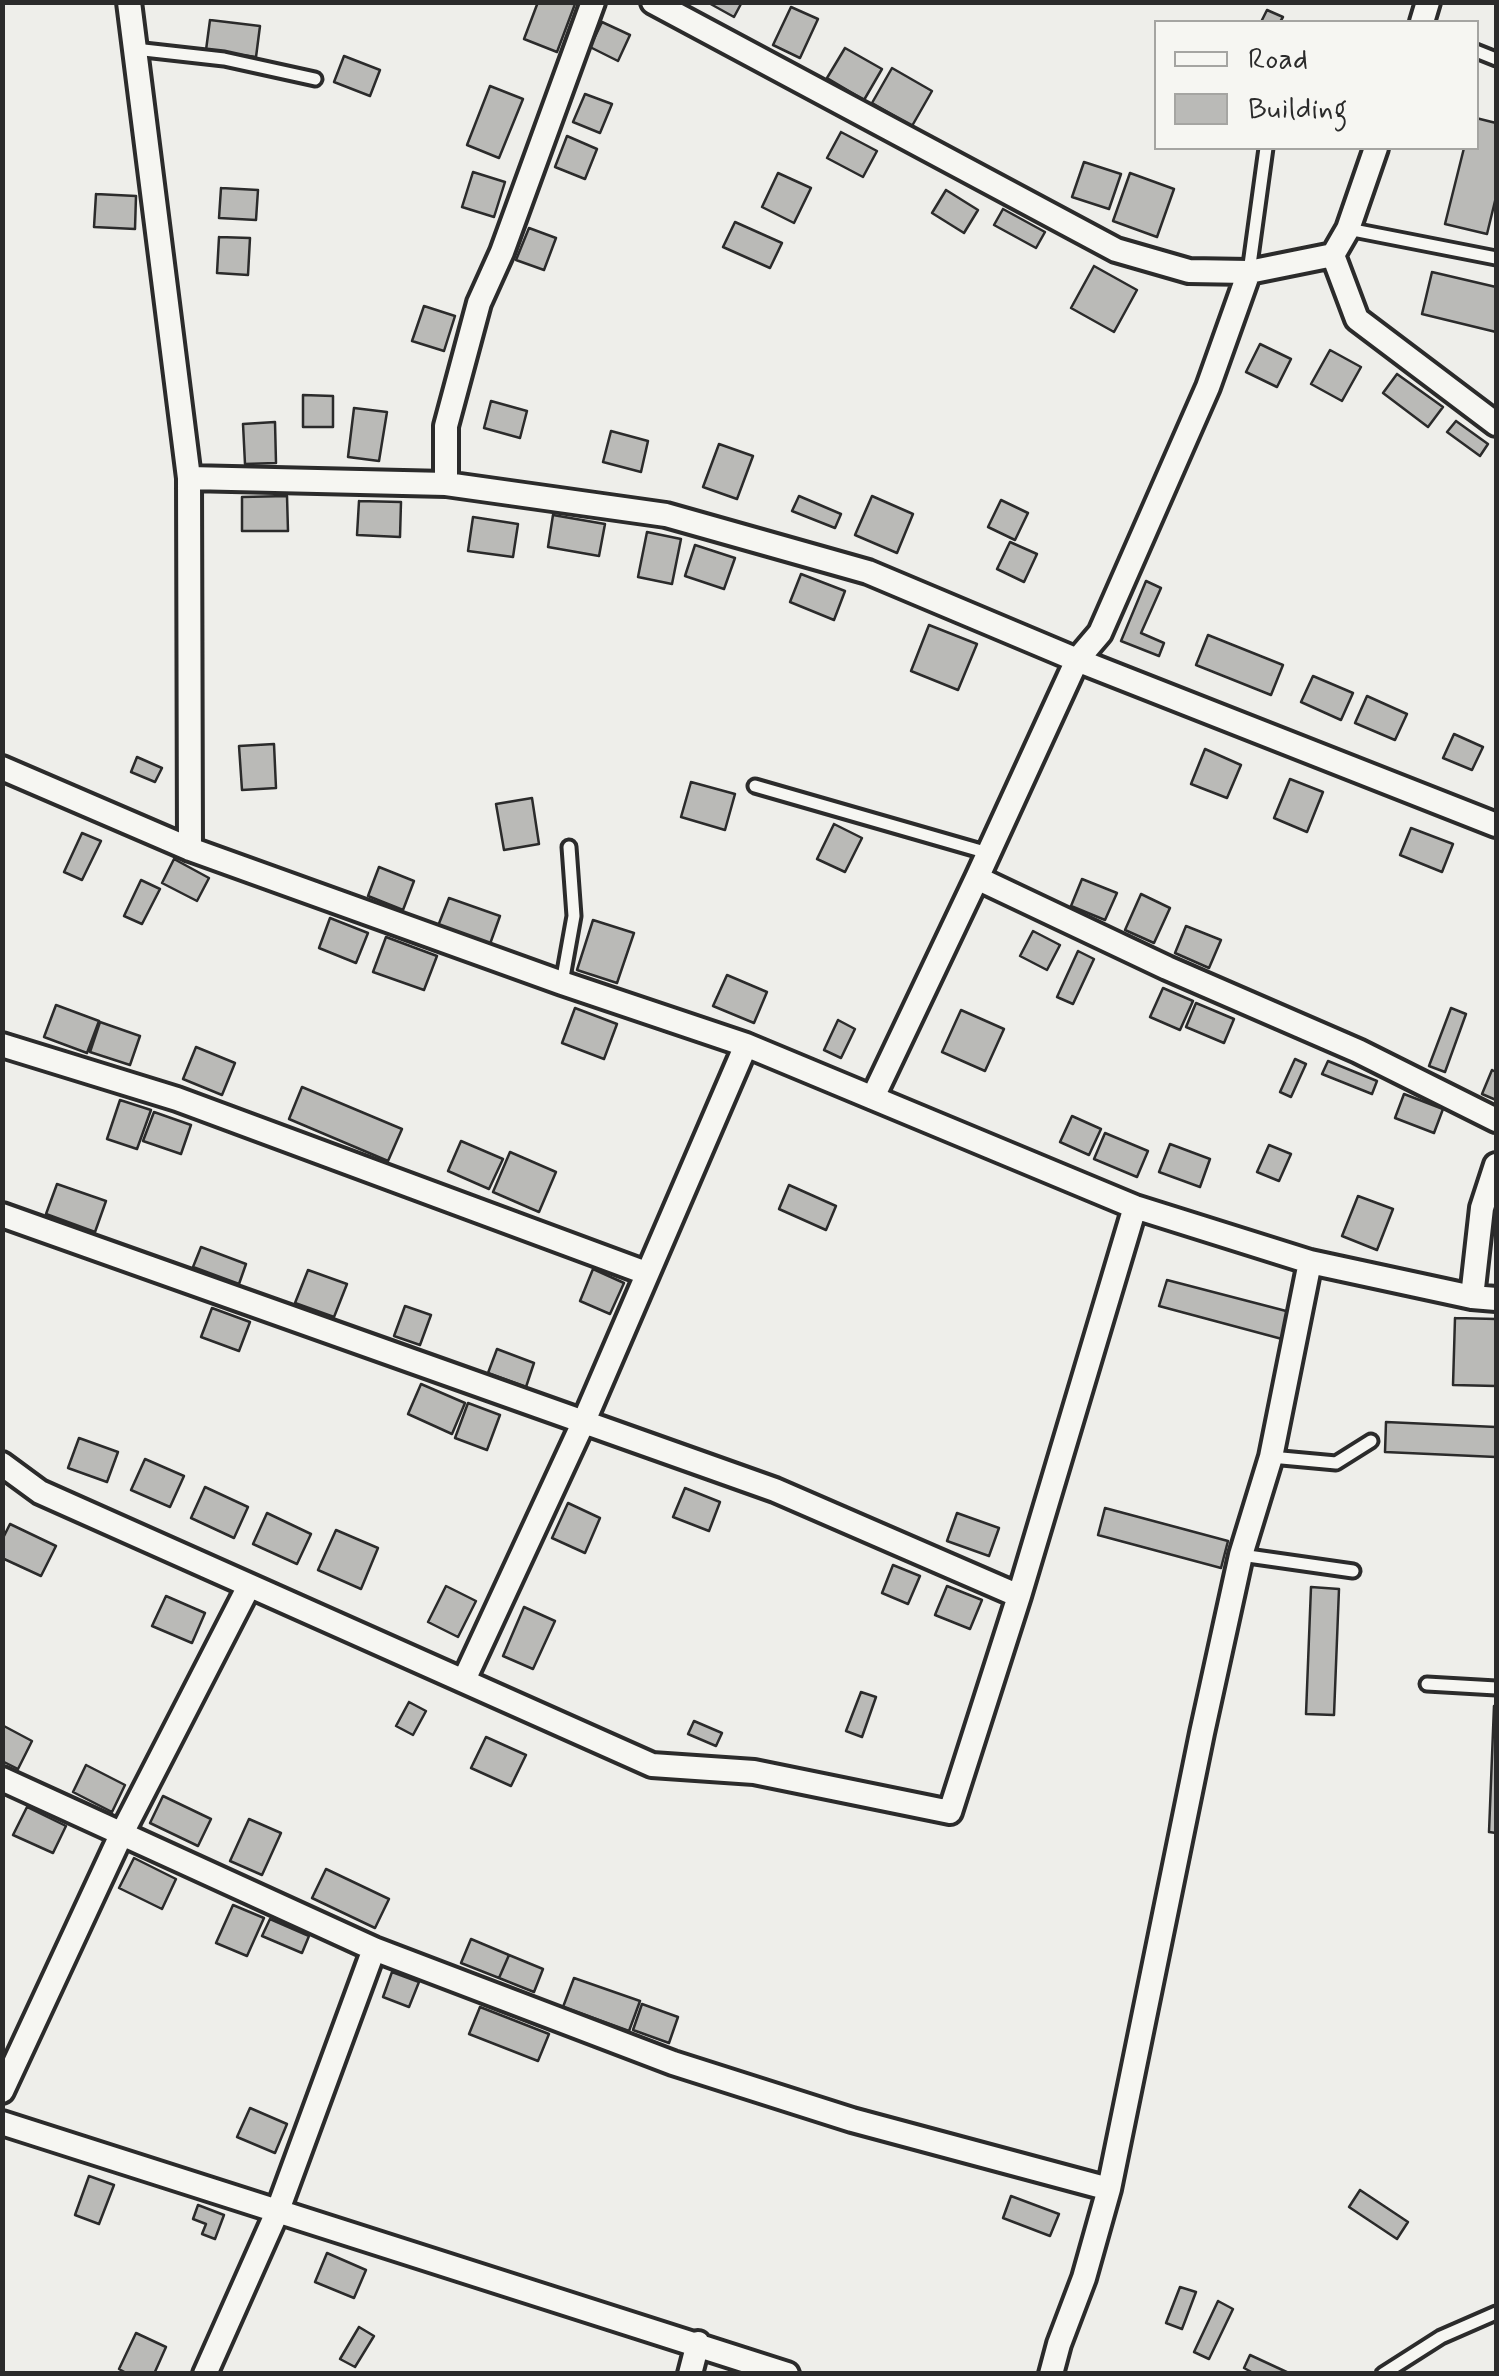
<!DOCTYPE html>
<style>
body{margin:0}
#map{position:relative;width:1499px;height:2376px;overflow:hidden;background:#eeeeea;font-family:Mynerve,sans-serif}
canvas{display:block}
.frame{position:absolute;inset:0;border:5px solid #2b2b2b;pointer-events:none}
.legend{position:absolute;left:1154px;top:20px;width:325px;height:130px;box-sizing:border-box;background:#f6f6f2;border:2px solid #a5a5a2;margin:0;padding:12px 18px;list-style:none;font-size:30px;color:#2b2b2b}
.legend li{display:flex;align-items:center;gap:20px;height:50px}
.legend b{width:50px;border:2px solid #a5a5a2}
</style>
<div id="map">
<canvas width="1499" height="2376"></canvas>
<div class="frame"></div>
<ul class="legend">
<li><b style="height:12px;background:#f6f6f2"></b>Road</li>
<li><b style="height:28px;background:#babab7"></b>Building</li>
</ul>
</div>
<script>
const g = document.querySelector('canvas').getContext('2d');
g.lineJoin = 'round';
function fillPath(path, color) { g.fillStyle = color; g.fill(path, 'evenodd'); }
const toPath = rows => new Path2D(rows.map(r => 'M' + r).join(''));
function stroke(path, color, width, dash) { g.strokeStyle = color; g.lineWidth = width; g.lineCap = dash ? 'butt' : 'round'; g.setLineDash(dash || []); g.stroke(path); }
const building = toPath([
 [538,2,575,4,557,52,524,39,538,2],
 [707,2,742,2,734,17,707,2],
 [791,7,818,19,800,58,773,45,791,7],
 [1267,10,1283,17,1280,22,1261,22,1267,10],
 [210,20,260,26,256,57,206,50,210,20],
 [602,22,630,35,618,61,590,47,602,22],
 [845,48,882,69,864,100,827,78,845,48],
 [344,56,380,70,370,96,334,82,344,56],
 [892,68,932,91,912,126,872,103,892,68],
 [490,86,523,99,499,158,467,145,490,86],
 [585,94,612,104,600,133,573,122,585,94],
 [1476,118,1496,123,1496,197,1487,234,1445,224,1464,148,1476,148,1476,118],
 [841,132,877,151,863,177,827,158,841,132],
 [567,136,597,149,585,179,555,167,567,136],
 [1084,162,1121,174,1109,209,1072,197,1084,162],
 [473,172,505,182,494,217,462,207,473,172],
 [778,173,811,188,794,223,762,207,778,173],
 [1130,173,1174,189,1157,237,1113,221,1130,173],
 [221,188,258,190,256,220,219,218,221,188],
 [946,190,978,210,964,233,932,213,946,190],
 [96,194,136,196,135,229,94,227,96,194],
 [1003,209,1045,232,1036,248,994,225,1003,209],
 [735,222,782,243,770,268,723,247,735,222],
 [529,228,556,238,544,270,516,260,529,228],
 [219,237,250,238,248,275,217,273,219,237],
 [1094,266,1137,290,1114,332,1071,308,1094,266],
 [1432,272,1496,287,1496,332,1422,314,1432,272],
 [424,306,455,316,444,351,412,341,424,306],
 [1260,344,1291,359,1277,387,1246,372,1260,344],
 [1330,350,1361,367,1342,401,1311,384,1330,350],
 [1397,374,1443,407,1428,427,1383,393,1397,374],
 [303,395,333,396,333,427,303,427,303,395],
 [491,401,527,411,520,438,484,428,491,401],
 [354,408,387,412,379,461,348,457,354,408],
 [1456,421,1488,444,1480,456,1447,432,1456,421],
 [275,422,276,463,245,464,243,424,275,422],
 [611,431,648,441,641,472,603,462,611,431],
 [719,444,753,456,737,499,703,487,719,444],
 [287,496,288,531,242,531,242,497,287,496],
 [799,496,841,514,835,528,792,511,799,496],
 [872,496,913,514,897,553,855,535,872,496],
 [1001,500,1028,513,1015,540,988,527,1001,500],
 [359,501,401,502,400,537,357,535,359,501],
 [553,515,605,524,599,556,548,547,553,515],
 [473,517,518,524,513,557,468,551,473,517],
 [647,532,681,539,672,584,638,577,647,532],
 [1010,542,1037,554,1024,582,997,569,1010,542],
 [695,545,735,558,724,589,685,576,695,545],
 [801,574,845,591,834,620,790,602,801,574],
 [1146,581,1161,588,1141,633,1164,643,1159,656,1121,641,1146,581],
 [929,625,977,644,958,690,911,671,929,625],
 [1208,635,1283,665,1271,695,1196,665,1208,635],
 [1313,676,1353,693,1341,720,1301,702,1313,676],
 [1367,696,1407,714,1395,740,1355,723,1367,696],
 [1454,734,1483,747,1472,770,1443,758,1454,734],
 [274,744,276,788,242,790,239,746,274,744],
 [1205,749,1241,765,1227,798,1191,784,1205,749],
 [137,757,162,768,155,782,131,772,137,757],
 [1290,779,1323,792,1307,832,1274,818,1290,779],
 [691,782,735,794,725,830,681,817,691,782],
 [532,798,539,844,504,850,496,804,532,798],
 [834,824,862,838,845,872,817,859,834,824],
 [1411,828,1453,844,1442,872,1400,855,1411,828],
 [82,833,101,841,82,880,64,872,82,833],
 [174,859,209,878,197,901,162,883,174,859],
 [379,867,414,881,403,910,368,896,379,867],
 [1082,879,1117,893,1105,920,1071,906,1082,879],
 [141,880,160,889,142,924,124,916,141,880],
 [1141,894,1170,908,1154,943,1125,930,1141,894],
 [449,898,500,916,490,944,438,926,449,898],
 [330,918,368,933,356,963,319,948,330,918],
 [593,920,634,933,617,983,577,970,593,920],
 [1186,926,1221,940,1209,968,1175,953,1186,926],
 [1033,931,1060,945,1047,970,1020,956,1033,931],
 [386,937,437,956,424,990,373,972,386,937],
 [1078,951,1094,959,1073,1004,1057,997,1078,951],
 [727,975,767,992,754,1023,713,1006,727,975],
 [1163,988,1193,1001,1180,1030,1150,1017,1163,988],
 [1196,1003,1234,1019,1224,1043,1186,1027,1196,1003],
 [56,1005,99,1021,87,1053,44,1037,56,1005],
 [575,1008,617,1024,604,1059,562,1043,575,1008],
 [1451,1008,1466,1014,1445,1072,1429,1066,1451,1008],
 [961,1010,1004,1029,985,1071,942,1052,961,1010],
 [838,1020,855,1029,841,1058,824,1050,838,1020],
 [100,1022,140,1036,130,1065,90,1052,100,1022],
 [196,1047,235,1063,222,1095,183,1079,196,1047],
 [1295,1059,1306,1064,1291,1097,1280,1092,1295,1059],
 [1328,1061,1377,1081,1372,1094,1322,1074,1328,1061],
 [1492,1070,1496,1072,1496,1100,1482,1094,1492,1070],
 [302,1087,402,1129,388,1161,289,1119,302,1087],
 [1404,1094,1443,1109,1434,1133,1395,1118,1404,1094],
 [120,1100,151,1110,137,1149,107,1139,120,1100],
 [154,1112,191,1125,181,1154,143,1141,154,1112],
 [1072,1116,1101,1129,1089,1155,1060,1142,1072,1116],
 [1105,1133,1148,1151,1137,1177,1094,1159,1105,1133],
 [461,1141,503,1159,489,1189,448,1171,461,1141],
 [1170,1144,1210,1159,1200,1187,1159,1172,1170,1144],
 [1269,1145,1291,1154,1279,1181,1257,1172,1269,1145],
 [510,1152,556,1172,539,1212,493,1192,510,1152],
 [57,1184,106,1201,95,1232,46,1214,57,1184],
 [789,1185,836,1206,826,1230,779,1209,789,1185],
 [1358,1196,1393,1209,1377,1250,1342,1236,1358,1196],
 [201,1247,246,1264,239,1284,193,1267,201,1247],
 [593,1269,624,1283,610,1314,580,1301,593,1269],
 [308,1270,347,1284,334,1317,295,1303,308,1270],
 [1167,1280,1290,1312,1282,1339,1159,1306,1167,1280],
 [405,1306,431,1315,420,1345,394,1336,405,1306],
 [212,1308,250,1322,239,1351,201,1337,212,1308],
 [1455,1318,1496,1319,1496,1386,1453,1385,1455,1318],
 [497,1349,534,1363,526,1387,488,1373,497,1349],
 [421,1384,465,1403,452,1434,408,1414,421,1384],
 [468,1403,500,1415,487,1450,455,1438,468,1403],
 [1386,1422,1496,1427,1496,1457,1385,1452,1386,1422],
 [79,1438,118,1452,107,1482,68,1468,79,1438],
 [145,1459,184,1476,170,1507,131,1490,145,1459],
 [205,1487,248,1507,234,1538,191,1518,205,1487],
 [685,1488,720,1502,709,1531,673,1517,685,1488],
 [568,1503,600,1518,585,1553,552,1538,568,1503],
 [1105,1508,1228,1541,1221,1568,1098,1535,1105,1508],
 [267,1513,311,1534,297,1564,253,1544,267,1513],
 [957,1513,999,1528,989,1556,947,1541,957,1513],
 [10,1524,56,1546,41,1576,2,1558,2,1540,10,1524],
 [336,1530,378,1548,361,1589,318,1570,336,1530],
 [893,1565,920,1576,908,1604,882,1593,893,1565],
 [446,1586,476,1601,458,1637,428,1622,446,1586],
 [947,1586,982,1600,970,1629,935,1615,947,1586],
 [1311,1587,1339,1589,1334,1715,1306,1714,1311,1587],
 [166,1596,205,1613,192,1643,152,1626,166,1596],
 [524,1607,555,1621,533,1669,503,1656,524,1607],
 [861,1692,876,1697,862,1737,846,1731,861,1692],
 [409,1702,426,1711,413,1735,396,1726,409,1702],
 [1494,1706,1496,1706,1496,1833,1489,1832,1494,1706],
 [694,1721,722,1733,716,1746,688,1734,694,1721],
 [2,1725,32,1741,18,1769,2,1761,2,1725],
 [486,1737,526,1755,511,1786,471,1768,486,1737],
 [86,1765,125,1785,112,1812,73,1792,86,1765],
 [163,1796,211,1819,198,1846,150,1823,163,1796],
 [27,1807,66,1826,53,1853,13,1835,27,1807],
 [249,1819,281,1833,262,1875,230,1861,249,1819],
 [134,1858,176,1879,162,1909,119,1888,134,1858],
 [326,1869,389,1899,375,1928,312,1898,326,1869],
 [233,1905,264,1918,247,1956,216,1943,233,1905],
 [270,1919,309,1936,302,1953,262,1936,270,1919],
 [471,1939,509,1955,499,1978,461,1963,471,1939],
 [509,1955,543,1969,534,1992,499,1978,509,1955],
 [392,1972,419,1982,409,2007,383,1997,392,1972],
 [574,1978,640,2001,629,2031,563,2007,574,1978],
 [642,2004,678,2017,669,2043,633,2030,642,2004],
 [480,2007,549,2034,538,2061,469,2034,480,2007],
 [250,2108,287,2124,275,2153,237,2137,250,2108],
 [89,2176,114,2185,99,2224,75,2215,89,2176],
 [1360,2190,1408,2222,1397,2239,1349,2207,1360,2190],
 [1011,2196,1059,2214,1050,2236,1003,2218,1011,2196],
 [198,2205,224,2215,215,2239,202,2234,206,2224,193,2219,198,2205],
 [327,2253,366,2270,354,2298,315,2282,327,2253],
 [1180,2287,1196,2292,1182,2329,1166,2323,1180,2287],
 [1218,2301,1233,2309,1209,2359,1194,2352,1218,2301],
 [359,2327,374,2336,355,2367,340,2359,359,2327],
 [136,2333,166,2347,154,2374,128,2374,119,2369,136,2333],
 [1250,2355,1291,2374,1255,2374,1244,2368,1250,2355]
]);
fillPath(building, '#babab7');
stroke(building, '#2b2b2b', 2.5);
const lane = toPath([
 [135,49,224,59,315,79],
 [1476,51,1496,59],
 [1348,229,1496,258],
 [1249,272,1266,148],
 [755,786,988,853],
 [562,983,574,916,569,847],
 [1271,1457,1336,1463,1371,1441],
 [1241,1555,1353,1571],
 [1427,1684,1496,1688],
 [1383,2374,1441,2337,1496,2313]
]);
const street = toPath([
 [129,2,189,478,190,849],
 [653,2,1116,250,1189,271,1249,272,1333,255,1348,229,1376,148],
 [1422,22,1428,2],
 [1333,255,1357,319,1496,424],
 [189,478,446,484,666,515,868,572,1077,660,1496,825],
 [446,484,446,426,479,303,502,252,593,2],
 [2,768,190,849,562,983,746,1045,584,1421,464,1680],
 [977,878,1167,968,1358,1051,1496,1120],
 [2,1045,177,1099,646,1273],
 [746,1045,1135,1207,1310,1262,1472,1297,1496,1299],
 [873,1097,977,878,1077,660,1100,633,1208,387,1249,272],
 [2,1215,775,1490,1019,1596],
 [1472,1297,1482,1208,1496,1165],
 [2,1464,40,1492,652,1765,754,1772,950,1812,1019,1596,1135,1207],
 [2,1779,374,1949,673,2063,852,2120,1109,2189],
 [2,2091,121,1835,249,1586],
 [2,2123,787,2374],
 [205,2374,278,2210,374,1949],
 [690,2374,698,2343],
 [1051,2374,1059,2344,1084,2278,1109,2189,1202,1733,1241,1555,1271,1457,1310,1262]
]);
stroke(lane, '#2b2b2b', 19);
stroke(street, '#2b2b2b', 30);
stroke(lane, '#f6f6f2', 11);
stroke(street, '#f6f6f2', 22);
</script>
